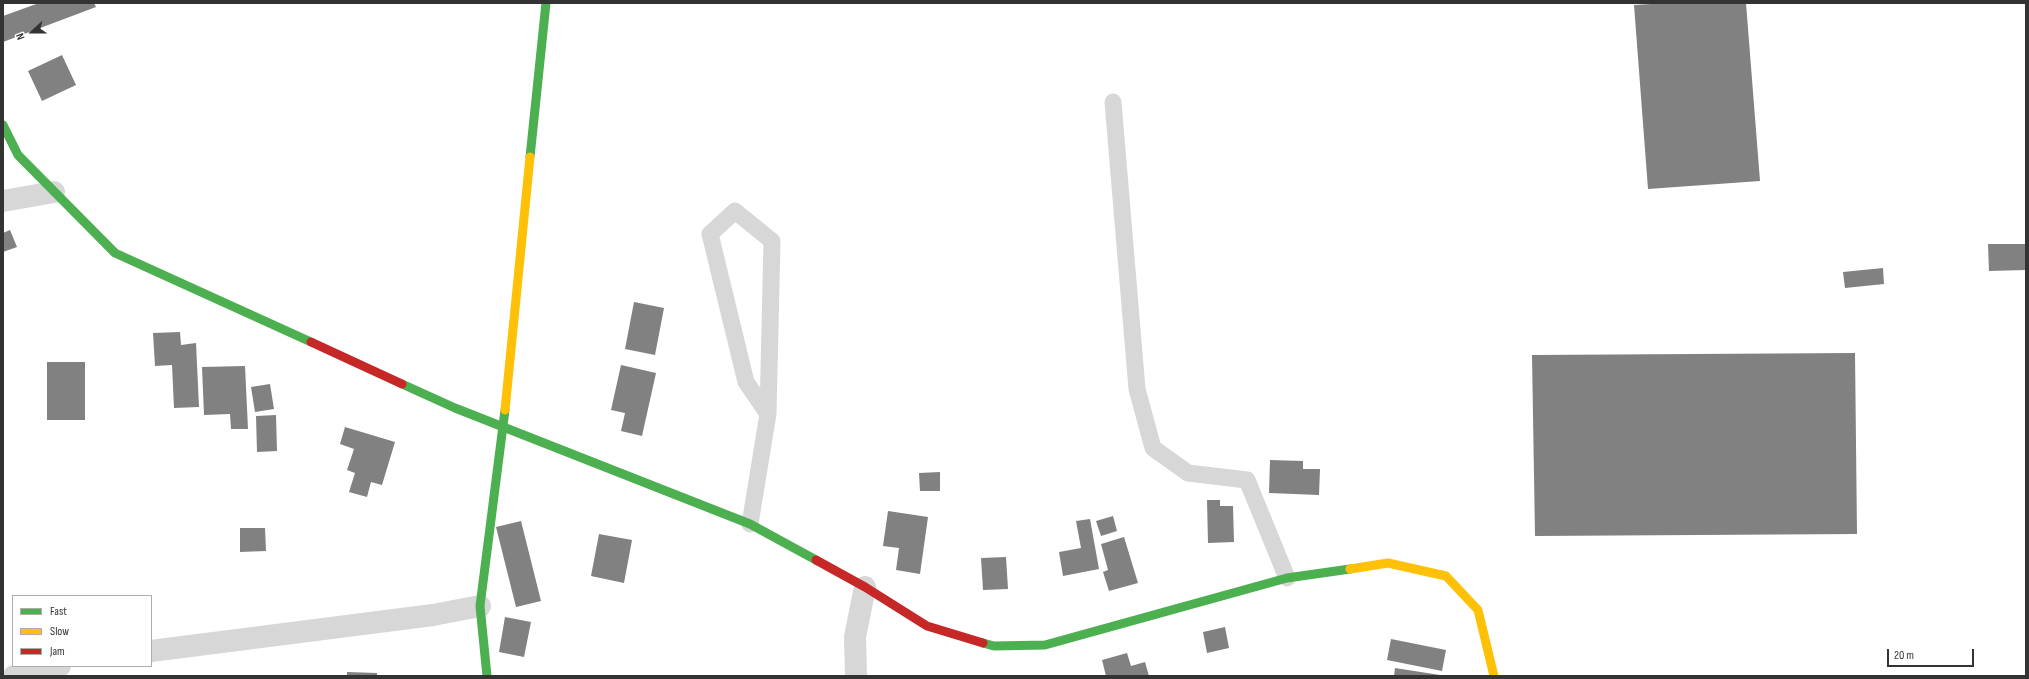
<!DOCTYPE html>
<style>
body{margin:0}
#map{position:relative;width:2029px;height:679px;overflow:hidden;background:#fff;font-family:"Sofia Sans Condensed",sans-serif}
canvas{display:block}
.frame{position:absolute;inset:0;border:4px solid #333;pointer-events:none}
.legend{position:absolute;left:12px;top:595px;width:140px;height:72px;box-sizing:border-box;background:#fff;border:1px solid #adadad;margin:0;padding:5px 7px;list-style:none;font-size:12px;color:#333}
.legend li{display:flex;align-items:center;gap:8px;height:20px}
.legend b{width:20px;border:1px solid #adadad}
.north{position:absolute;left:12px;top:12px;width:40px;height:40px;-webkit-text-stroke:3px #fff;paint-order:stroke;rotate:249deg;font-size:11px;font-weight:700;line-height:16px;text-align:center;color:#333}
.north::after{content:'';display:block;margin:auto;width:14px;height:18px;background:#333;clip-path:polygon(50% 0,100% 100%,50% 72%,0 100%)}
.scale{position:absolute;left:1887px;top:649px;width:87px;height:18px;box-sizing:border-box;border:2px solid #333;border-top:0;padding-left:5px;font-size:12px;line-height:14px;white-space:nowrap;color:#333;-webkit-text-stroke:3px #fff;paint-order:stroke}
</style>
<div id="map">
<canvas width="2029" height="679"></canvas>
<div class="frame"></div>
<ul class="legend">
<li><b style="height:5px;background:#4caf50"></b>Fast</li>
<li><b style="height:5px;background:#ffc107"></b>Slow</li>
<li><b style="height:5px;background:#c62828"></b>Jam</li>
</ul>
<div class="north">N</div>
<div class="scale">20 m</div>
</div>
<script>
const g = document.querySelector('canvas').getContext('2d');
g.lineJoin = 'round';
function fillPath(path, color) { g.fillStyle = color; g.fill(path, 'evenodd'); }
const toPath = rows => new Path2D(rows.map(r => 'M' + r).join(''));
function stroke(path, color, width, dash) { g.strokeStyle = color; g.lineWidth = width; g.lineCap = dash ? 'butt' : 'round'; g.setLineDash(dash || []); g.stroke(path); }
fillPath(toPath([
 [39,3,94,3,96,7,3,42,3,16],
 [1668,3,1746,3,1760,181,1648,189,1634,5],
 [62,55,76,85,42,101,28,71],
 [10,230,17,247,3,252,3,233],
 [1988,244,2026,244,2026,270,1989,271],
 [1883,268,1884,284,1845,288,1843,272],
 [634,302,664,308,655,355,625,349],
 [180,332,181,345,196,343,199,407,174,408,172,365,155,366,153,333],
 [1855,353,1857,534,1535,536,1532,355],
 [47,362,85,362,85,420,47,420],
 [621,365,656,373,642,436,621,431,625,413,611,410],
 [245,366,248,429,231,429,230,414,204,415,202,367],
 [270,384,274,409,255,412,251,387],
 [276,415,277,451,257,452,256,416],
 [345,427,395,442,382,485,371,482,367,497,349,492,355,473,347,470,354,449,340,444],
 [1270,460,1303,461,1303,469,1320,469,1319,495,1269,493],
 [940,472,940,491,920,491,919,473],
 [1207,500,1220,500,1220,506,1233,506,1234,542,1208,543],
 [888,511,928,517,920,574,896,570,899,548,883,546],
 [1113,516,1117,531,1101,536,1096,521],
 [1090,519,1099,569,1063,576,1059,552,1081,548,1076,521],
 [521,521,541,601,516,607,496,527],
 [240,528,265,528,266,551,240,552],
 [599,534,632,540,624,583,591,576],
 [1124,537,1138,583,1109,591,1103,572,1108,570,1101,544],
 [1006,557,1008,589,983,590,981,558],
 [505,617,531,622,524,657,499,652],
 [1225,627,1229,648,1207,653,1203,632],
 [1391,639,1446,650,1442,671,1387,660],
 [1127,653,1131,666,1145,662,1149,676,1106,676,1102,660],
 [1395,668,1440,675,1440,676,1394,676],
 [347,672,377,673,377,676,347,676]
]), '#818181');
stroke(toPath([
 [1113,102,1137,389,1153,448,1188,473,1247,480,1287,578],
 [750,524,768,414,772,241,735,211,710,234,746,382,768,414]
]), '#d7d7d7', 17);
stroke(toPath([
 [3,201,54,192],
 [151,651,433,615,480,606],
 [14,676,60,666],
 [856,676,855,637,865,587]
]), '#d7d7d7', 22);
stroke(toPath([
 [3,125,18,155,115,253,311,342],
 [530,157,546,3],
 [402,384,455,408,750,524,816,560],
 [983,643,994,646,1045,645,1287,578,1350,569],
 [487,676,480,606,505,410]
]), '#4caf50', 9);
stroke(toPath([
 [505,410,530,157],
 [1350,569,1388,563,1446,576,1478,610,1494,676]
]), '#ffc107', 9);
stroke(toPath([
 [311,342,402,384],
 [816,560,865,587,927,626,983,643]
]), '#c62828', 9);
</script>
